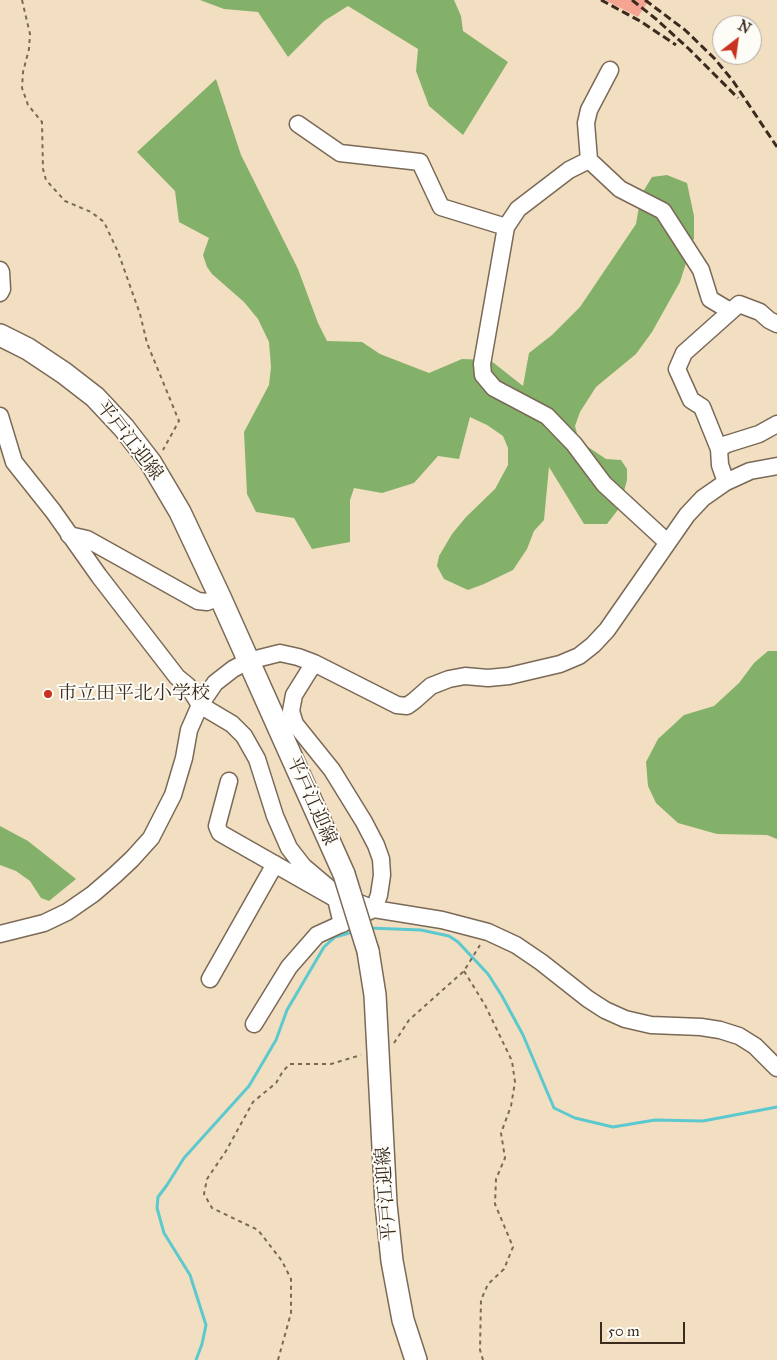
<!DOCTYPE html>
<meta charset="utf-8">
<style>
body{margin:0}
#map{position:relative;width:777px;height:1360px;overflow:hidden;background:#f2dfc1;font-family:"IM FELL Great Primer",serif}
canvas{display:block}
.north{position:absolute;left:712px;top:15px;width:50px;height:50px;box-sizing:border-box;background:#fdfcf7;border:1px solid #afa8a0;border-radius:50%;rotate:30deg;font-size:14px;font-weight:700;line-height:20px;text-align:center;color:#3b2a1e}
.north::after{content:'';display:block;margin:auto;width:18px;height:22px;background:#c8321e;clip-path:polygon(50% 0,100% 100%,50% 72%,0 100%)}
.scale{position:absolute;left:600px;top:1322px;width:85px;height:22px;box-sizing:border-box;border:2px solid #3b2a1e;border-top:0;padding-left:6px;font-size:15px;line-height:18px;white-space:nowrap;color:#3b2a1e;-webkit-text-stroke:4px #fdfcf7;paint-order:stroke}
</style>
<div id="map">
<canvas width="777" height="1360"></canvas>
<div class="north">N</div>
<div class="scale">50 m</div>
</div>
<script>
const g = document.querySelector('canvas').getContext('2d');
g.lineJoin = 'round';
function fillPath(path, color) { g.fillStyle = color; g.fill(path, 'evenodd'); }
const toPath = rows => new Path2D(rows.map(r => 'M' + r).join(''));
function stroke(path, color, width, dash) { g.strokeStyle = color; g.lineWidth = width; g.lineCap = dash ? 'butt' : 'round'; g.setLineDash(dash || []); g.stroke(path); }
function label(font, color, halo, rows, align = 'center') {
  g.font = font + ' "IM FELL Great Primer","Noto Serif JP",serif'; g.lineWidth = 4; g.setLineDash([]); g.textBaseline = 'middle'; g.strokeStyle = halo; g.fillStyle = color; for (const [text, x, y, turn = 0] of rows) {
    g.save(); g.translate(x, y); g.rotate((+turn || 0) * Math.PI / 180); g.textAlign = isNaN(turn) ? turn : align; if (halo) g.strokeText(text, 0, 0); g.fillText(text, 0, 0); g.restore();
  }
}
fillPath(toPath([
 [200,0,454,0,461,16,463,31,508,62,463,135,429,106,416,71,418,49,348,6,324,21,288,57,258,12,224,9],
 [216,79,241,155,298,269,318,323,327,341,362,342,380,354,429,373,462,359,490,360,523,386,529,353,552,335,580,307,636,224,641,195,652,177,667,175,687,183,694,216,694,238,680,282,652,332,636,354,596,387,580,412,575,426,579,441,606,459,621,460,627,469,627,480,620,507,607,524,584,524,549,467,544,520,534,531,527,549,513,570,484,584,468,590,444,579,437,566,439,556,452,534,466,517,495,489,508,465,508,448,503,436,487,425,470,417,459,459,438,456,414,483,382,493,354,488,350,500,350,542,312,549,294,518,256,512,247,494,244,432,269,385,271,367,269,342,258,319,244,302,212,274,207,267,203,255,209,238,179,222,175,191,137,152],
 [768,651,777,651,777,839,767,835,717,834,678,823,656,803,648,786,646,762,658,739,684,715,714,706,739,683,754,663],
 [0,826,28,841,76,879,49,901,41,898,30,881,16,871,0,865]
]), '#84b169');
stroke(toPath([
 [369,928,421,930,449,936,458,942,488,974,502,996,523,1035,554,1108,575,1118,613,1127,655,1120,703,1121,777,1107],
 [196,1360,202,1344,206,1325,190,1275,164,1233,157,1208,158,1197,167,1185,184,1158,249,1086,276,1040,287,1010,324,947,335,937,353,932]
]), '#5cc9cf', 3);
fillPath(toPath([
 [605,0,649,0,638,17]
]), '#f4a491');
const minor = toPath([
 [610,70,589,110,586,123,589,160,569,170,518,209,506,227,482,364,483,375,494,388,547,416,574,444,604,484,667,542],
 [298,124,340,153,420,162,441,207,506,227],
 [589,160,620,189,663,211,701,270,710,299,730,311],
 [0,270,1,272,2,289,0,293],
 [0,416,14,462,53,511,99,576,177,677,188,686,200,705,232,724,244,736,257,759,275,816,289,848,303,866,329,888,354,901,374,909,442,920,488,932,516,945,541,962,588,999,605,1010,625,1019,651,1025,701,1027,720,1030,739,1036,755,1046,777,1068],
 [719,449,702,407,691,400,677,369,684,353,739,304,760,312,769,320,777,324],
 [726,482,720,465,719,449,727,444,759,434,777,424],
 [69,535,87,539,198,601,207,602,220,597],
 [229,781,217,826,220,833,336,899,342,924],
 [0,934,44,923,67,912,93,894,115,875,132,859,151,838,173,795,184,758,189,730,200,705,215,683,233,669,248,661,280,653,298,657,314,663,397,705,407,706,414,701,431,686,449,679,465,676,488,678,509,676,560,664,579,656,593,645,607,630,687,515,703,498,726,482,750,471,777,466],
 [210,979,275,864],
 [254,1024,289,967,317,935,374,909,379,895,382,875,381,859,376,845,364,822,332,770,295,724,291,711,294,695,314,663]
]);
const major = toPath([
 [0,335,28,349,64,373,95,397,124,428,151,463,180,512,220,597,344,874],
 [368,951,375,995,386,1204,392,1261,403,1320,416,1360]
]);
stroke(minor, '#7b6957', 19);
stroke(major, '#7b6957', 24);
stroke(toPath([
 [22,0,30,34,29,49,23,72,22,88,28,105,42,122,43,169,46,180,65,201,91,212,104,222,118,252,140,314,147,343,179,421,163,450],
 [464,971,485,1005,512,1061,515,1082,511,1106,501,1133,505,1158,496,1179,495,1204,513,1247,504,1269,488,1284,481,1300,480,1350,483,1360],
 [394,1043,409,1020,464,971,480,945],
 [278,1360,291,1313,291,1279,282,1261,258,1230,212,1208,204,1194,207,1179,226,1151,253,1102,276,1083,283,1071,290,1064,331,1064,361,1055]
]), '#7b6957', 2, [4, 4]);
stroke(minor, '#fff', 16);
stroke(major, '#fff', 21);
stroke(toPath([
 [601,0,640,21,676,45],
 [632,0,656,19,689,49,738,98],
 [645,0,685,30,714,58,733,81,777,147]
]), '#3b2a1e', 3, [8, 4]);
const majorBridge = toPath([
 [344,874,368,951]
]);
stroke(majorBridge, '#7b6957', 24, []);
stroke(majorBridge, '#fff', 21);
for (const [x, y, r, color] of [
 [48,694,5,"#c8321e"]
]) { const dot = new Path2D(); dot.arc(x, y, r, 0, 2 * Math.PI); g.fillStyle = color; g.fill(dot); stroke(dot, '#fdfcf7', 2); }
label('19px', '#3b2a1e', '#fdfcf7', [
 ["平戸江迎線",129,441,52],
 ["平戸江迎線",311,801,66],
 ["平戸江迎線",387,1194,-94]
]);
label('19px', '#3b2a1e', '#fdfcf7', [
 ["市立田平北小学校",58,694]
], 'left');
</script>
